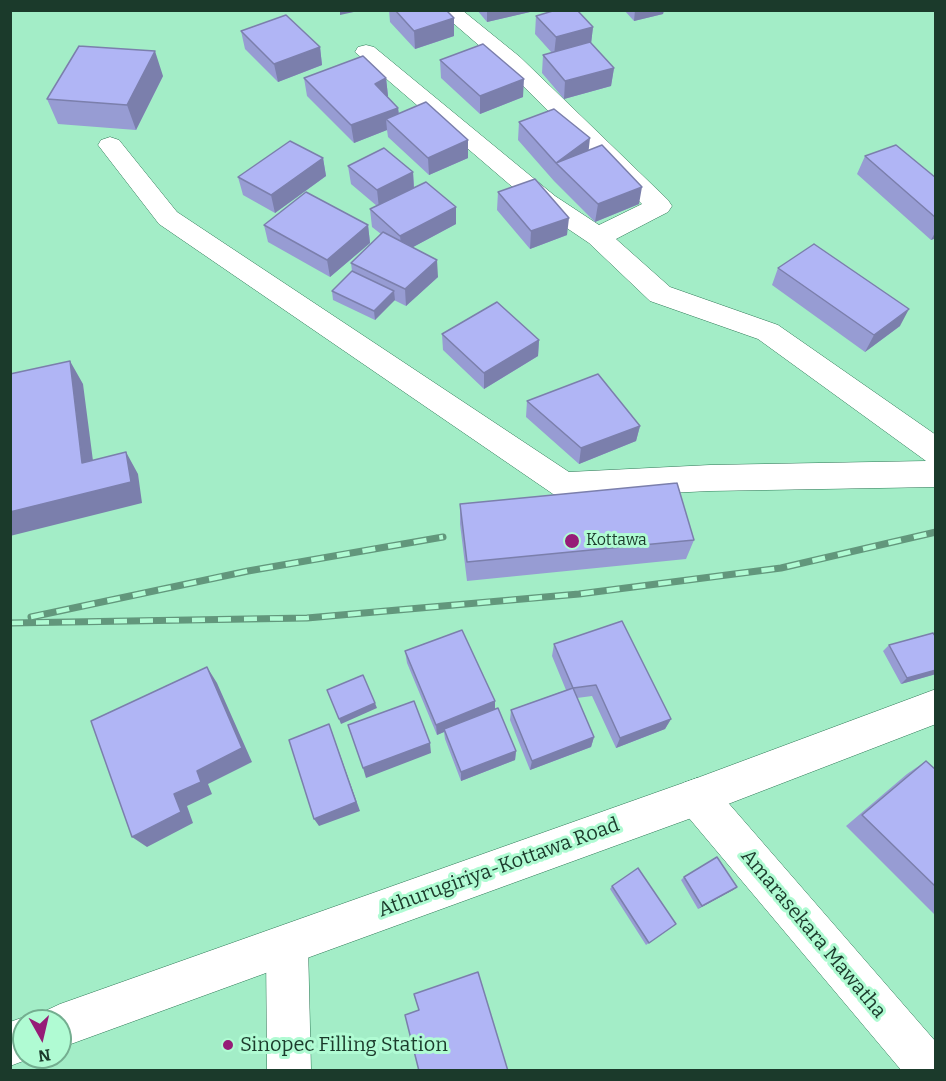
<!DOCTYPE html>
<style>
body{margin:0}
#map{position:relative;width:946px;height:1081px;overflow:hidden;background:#a3edc7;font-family:Bitter,serif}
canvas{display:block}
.frame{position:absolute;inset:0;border:12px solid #1b3a2b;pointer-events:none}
.north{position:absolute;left:12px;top:1009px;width:60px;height:60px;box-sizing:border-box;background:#b0fbd3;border:2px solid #74ae90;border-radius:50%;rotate:172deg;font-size:16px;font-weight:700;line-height:24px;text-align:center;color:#1b3a2b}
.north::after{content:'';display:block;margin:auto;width:21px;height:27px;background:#961c77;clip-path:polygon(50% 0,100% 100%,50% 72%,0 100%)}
</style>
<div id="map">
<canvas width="946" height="1081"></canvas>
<div class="frame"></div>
<div class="north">N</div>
</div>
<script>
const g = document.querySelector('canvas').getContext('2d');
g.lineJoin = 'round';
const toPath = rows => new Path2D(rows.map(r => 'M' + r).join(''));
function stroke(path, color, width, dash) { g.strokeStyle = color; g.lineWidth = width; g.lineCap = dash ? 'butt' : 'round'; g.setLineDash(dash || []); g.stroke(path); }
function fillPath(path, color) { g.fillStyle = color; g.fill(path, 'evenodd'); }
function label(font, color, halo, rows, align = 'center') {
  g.font = font + ' Bitter,serif'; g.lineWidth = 6; g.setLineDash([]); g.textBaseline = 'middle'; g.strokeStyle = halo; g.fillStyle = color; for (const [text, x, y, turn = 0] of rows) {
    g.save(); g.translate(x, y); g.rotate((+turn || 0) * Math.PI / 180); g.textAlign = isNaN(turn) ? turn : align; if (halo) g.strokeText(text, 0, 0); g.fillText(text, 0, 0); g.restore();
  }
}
const minor = toPath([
 [438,10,462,10,520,57,668,200,672,206,668,212,616,239,670,287,778,325,936,435,936,487,710,491,564,498,553,494,159,224,98,145,101,140,110,137,119,140,177,212,569,472,710,465,926,461,758,339,650,301,589,243,537,208,355,52,358,47,366,45,374,47,555,196,599,225,642,204,504,67,438,10],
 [697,778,711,783,936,1042,936,1070,901,1070,683,811,678,797,683,783,697,778],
 [287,924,302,930,308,945,311,1070,267,1070,266,945,272,930,287,924]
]);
const secondary = toPath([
 [936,689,936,724,697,816,60,1048,60,1021,40,1021,45,1011,60,1004,697,778,936,689],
 [24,1017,34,1021,24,1021,24,1057,34,1057,10,1066,10,1022,24,1017]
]);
stroke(minor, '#2d7755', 1);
stroke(secondary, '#2d7755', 1);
fillPath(minor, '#fff');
fillPath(secondary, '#fff');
const rail = toPath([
 [31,617,248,571,443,537],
 [10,623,307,618,579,594,781,568,936,532]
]);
stroke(rail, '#62977c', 7);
stroke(rail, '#b0fbd3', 4.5, [13]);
fillPath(toPath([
 [389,10,446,10,454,18,454,36,415,49,390,22],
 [477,10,530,10,530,12,487,22],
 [624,10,664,10,663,14,634,21],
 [536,16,593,27,591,43,614,68,611,86,564,99,542,73,543,55,552,53,535,34],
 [241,31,320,47,322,65,278,82,245,49],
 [440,60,523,97,480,114,441,78],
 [163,76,136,130,58,124,47,99],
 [304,78,386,78,388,96,387,96,398,108,399,114,468,140,468,158,429,175,388,137,387,130,354,143,307,96],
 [519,122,589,150,639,204,595,222,554,181,518,140],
 [865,156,936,178,936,238,931,240,857,174],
 [323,158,326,176,275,213,243,195,238,177],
 [348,166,413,172,414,188,456,207,456,224,413,247,438,277,406,306,394,300,375,320,333,300,332,291,352,271,351,263,381,234,372,227,370,209,377,206,351,184],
 [498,192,567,235,530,249,497,210],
 [264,225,368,225,370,243,330,277,268,242],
 [778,268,900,326,865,352,772,285],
 [442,334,539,340,538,356,484,389,443,350],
 [527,401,640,426,636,441,579,464,526,417],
 [460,504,694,540,686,559,467,581,460,524],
 [936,637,936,674,901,684,883,651,889,645],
 [554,644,671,719,665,729,616,748,592,696,577,698,594,737,591,747,530,770,510,720,511,710,566,690,552,656],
 [405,651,495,701,495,710,516,751,515,760,461,781,445,739,444,732,437,735,407,663],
 [926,761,936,770,936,916,846,826,907,774],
 [684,877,733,890,698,909,681,880],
 [612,886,676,924,646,945,610,889]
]), '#979cd3');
fillPath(toPath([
 [340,10,363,10,340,15],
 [487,10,530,10,530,12,487,22],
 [635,10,664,10,663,14,634,21],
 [454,18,454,36,415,49,414,31],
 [593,27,591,44,554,55,556,37],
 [320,47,322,65,278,82,274,64],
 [155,51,163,76,136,130,127,105],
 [614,68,611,86,564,99,565,81],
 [386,78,388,96,377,102,375,84],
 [524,79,523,97,480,114,480,96],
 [398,108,400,125,386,119,387,130,354,143,351,125],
 [590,138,588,156,556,163,554,181,556,163],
 [468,140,468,158,429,175,428,158],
 [323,158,326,176,275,213,271,195],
 [413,172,414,190,379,208,377,190],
 [642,187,639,204,595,222,598,204],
 [456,207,456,224,402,253,400,236],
 [569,218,567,235,530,249,531,231],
 [368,225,370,243,330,277,327,260],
 [936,231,936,238,931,240],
 [437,260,438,277,406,306,405,289],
 [394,291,395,300,375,320,374,311],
 [909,309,900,326,865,352,874,335],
 [539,340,538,356,484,389,484,373],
 [70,361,83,384,96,484,82,463],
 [640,426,636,441,579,464,581,448],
 [126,452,138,474,142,503,10,536,10,512],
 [207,667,217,683,252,762,208,784,212,794,187,806,193,823,147,847,132,837,197,771],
 [936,670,936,674,901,684,907,678],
 [495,701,495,712,444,729,444,732,437,735,436,725],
 [375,703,377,708,341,724,339,719],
 [671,719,665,729,616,748,620,738],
 [329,724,360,811,319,826,314,819],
 [594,737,591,747,530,770,532,761],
 [430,743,431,753,366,778,363,768],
 [516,751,515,760,461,781,461,772],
 [737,887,733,890,698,909,702,906]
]), '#7b7fac');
const building = toPath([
 [395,10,446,10,454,18,414,31,395,10],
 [556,10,577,10,593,27,556,37,536,16,556,10],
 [286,15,320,47,274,64,241,31,286,15],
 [590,42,614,68,565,81,543,55,590,42],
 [483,44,524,79,480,96,440,60,483,44],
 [79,46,155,51,127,105,47,99,79,46],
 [363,56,386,78,375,84,398,108,351,125,304,78,363,56],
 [426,102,468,140,428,158,386,119,426,102],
 [554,109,590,138,556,163,519,122,554,109],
 [290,141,323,158,271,195,238,177,290,141],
 [602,145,642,187,598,204,556,163,602,145],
 [896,145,936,178,936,218,865,156,896,145],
 [384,148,413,172,377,190,348,166,384,148],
 [535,179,569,218,531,231,498,192,535,179],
 [426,182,456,207,400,236,370,209,426,182],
 [306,192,368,225,327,260,264,225,306,192],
 [383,232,437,260,405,289,351,263,383,232],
 [814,244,909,309,874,335,778,268,814,244],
 [352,271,394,291,374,311,332,291,352,271],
 [497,302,539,340,484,373,442,334,497,302],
 [70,361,82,463,126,452,131,482,10,512,10,374,70,361],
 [598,374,640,426,581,448,527,401,598,374],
 [677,483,694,540,467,562,460,504,677,483],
 [622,621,671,719,620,738,596,685,573,688,554,644,622,621],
 [462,630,495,701,436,725,405,651,462,630],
 [933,633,936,637,936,670,907,678,889,645,933,633],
 [207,667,242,748,197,771,201,782,174,794,181,812,132,837,91,721,207,667],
 [363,675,375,703,339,719,327,690,363,675],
 [573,688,594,737,532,761,511,710,573,688],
 [414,701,430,743,363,768,348,725,414,701],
 [498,708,516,751,461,772,444,729,498,708],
 [329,724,356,802,314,819,289,740,329,724],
 [926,761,936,770,936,887,862,815,926,761],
 [717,857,737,887,702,906,684,877,717,857],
 [638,868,676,924,649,943,612,886,638,868],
 [478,972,508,1071,419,1071,405,1015,419,1010,414,994,478,972]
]);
fillPath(building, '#b0b5f5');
stroke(building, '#7b7fac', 1.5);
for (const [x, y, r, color] of [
 [572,541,8,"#961c77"],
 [228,1045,6,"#961c77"]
]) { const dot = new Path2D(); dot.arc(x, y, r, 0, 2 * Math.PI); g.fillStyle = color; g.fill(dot); stroke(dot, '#b0fbd3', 2); }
label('16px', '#1b3a2b', '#b0fbd3', [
 ["Kottawa",586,541]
], 'left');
label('20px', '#1b3a2b', '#b0fbd3', [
 ["Athurugiriya-Kottawa Road",499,868,-20],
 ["Amarasekara Mawatha",813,934,50]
]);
label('20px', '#1b3a2b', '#b0fbd3', [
 ["Sinopec Filling Station",240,1045]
], 'left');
</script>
